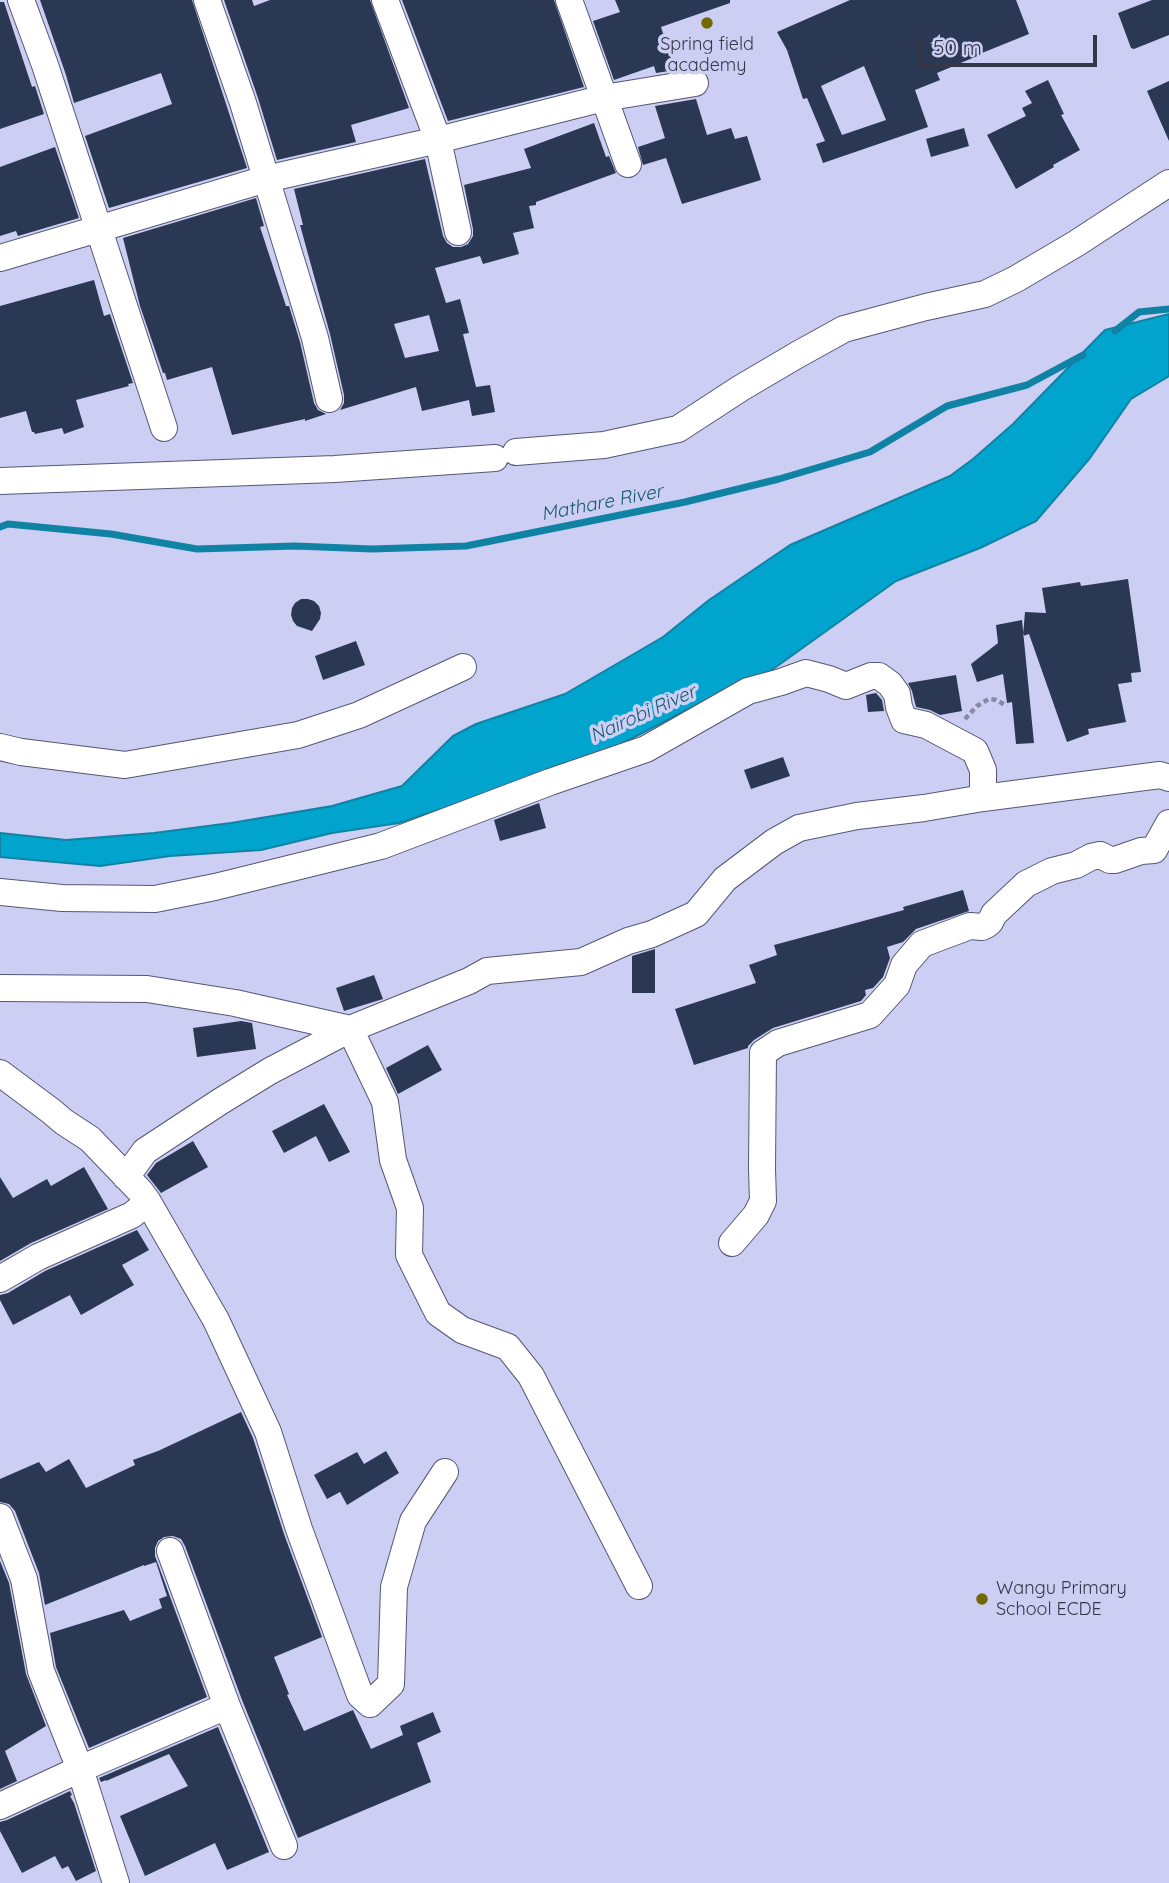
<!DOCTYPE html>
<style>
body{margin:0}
#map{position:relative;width:1169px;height:1883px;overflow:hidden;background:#cccef3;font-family:Quicksand,sans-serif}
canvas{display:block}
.scale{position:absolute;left:920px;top:35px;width:177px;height:32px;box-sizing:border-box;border:4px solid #363746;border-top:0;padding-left:9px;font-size:21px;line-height:24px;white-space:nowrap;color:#363746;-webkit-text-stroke:5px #cccef3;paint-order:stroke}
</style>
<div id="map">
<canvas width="1169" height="1883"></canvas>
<div class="scale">50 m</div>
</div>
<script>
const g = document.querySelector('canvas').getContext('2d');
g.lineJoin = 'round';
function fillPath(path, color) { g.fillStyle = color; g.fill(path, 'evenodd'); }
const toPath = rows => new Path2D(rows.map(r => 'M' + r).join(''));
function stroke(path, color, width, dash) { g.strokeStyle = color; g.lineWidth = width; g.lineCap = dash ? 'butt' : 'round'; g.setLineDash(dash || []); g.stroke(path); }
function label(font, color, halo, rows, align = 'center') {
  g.font = font + ' Quicksand,sans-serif'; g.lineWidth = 7; g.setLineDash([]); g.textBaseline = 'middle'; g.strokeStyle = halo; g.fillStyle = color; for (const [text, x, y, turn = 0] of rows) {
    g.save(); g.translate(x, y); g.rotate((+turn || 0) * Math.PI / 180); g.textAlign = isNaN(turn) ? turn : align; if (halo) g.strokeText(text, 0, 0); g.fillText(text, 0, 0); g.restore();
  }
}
const water = toPath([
 [1169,314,1169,376,1131,399,1090,458,1036,521,980,548,896,581,769,672,708,699,590,760,399,823,332,833,261,850,170,856,100,866,0,857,0,833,66,840,154,833,231,823,332,806,402,786,453,736,476,724,565,694,663,637,709,600,790,545,950,476,973,459,1013,424,1105,330,1169,314]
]);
fillPath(water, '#00a4cc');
stroke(water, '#1083a4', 2);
stroke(toPath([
 [1115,331,1139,312,1169,309],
 [0,527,8,524,111,534,197,549,295,546,372,549,466,546,685,502,779,479,870,452,947,406,1027,385,1083,355]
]), '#1083a4', 7);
fillPath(toPath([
 [40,0,192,0,247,168,109,208,85,136,172,104,161,73,74,103,66,75],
 [224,0,252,0,254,6,270,0,370,0,409,108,351,125,356,142,277,160,258,98],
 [402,0,554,0,584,87,448,121],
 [615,0,730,0,730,3,661,27,675,70,656,73,654,66,614,80,593,21,620,12],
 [850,0,1016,0,1029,34,982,53,982,54,937,73,940,80,915,90,928,127,823,163,816,144,825,141,807,98,803,99,787,50,777,32],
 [864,66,886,120,842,135,821,86],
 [1152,0,1169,0,1169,35,1134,49,1131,48,1118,13],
 [0,2,4,2,32,87,35,86,44,114,0,129],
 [1048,80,1064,114,1061,115,1080,150,1053,165,1054,167,1016,189,987,135,1026,116,1022,108,1032,103,1025,91],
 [1169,81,1169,141,1147,91],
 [696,99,707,135,731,128,735,139,747,136,761,180,682,204,666,158,643,165,638,147,665,138,655,106],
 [594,123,606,157,609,156,616,173,536,202,536,205,529,206,534,228,513,233,519,254,483,264,480,256,435,268,446,303,460,299,469,333,463,334,476,387,490,385,495,412,472,416,469,400,422,411,416,387,340,410,344,403,344,395,330,334,300,225,303,225,294,189,425,159,443,236,447,243,453,247,461,247,468,244,473,236,473,229,464,185,531,168,524,149],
 [429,315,439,351,405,358,394,324],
 [964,128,969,146,931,157,926,139],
 [55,147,79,218,18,236,16,231,0,236,0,167],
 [256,198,264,226,260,227,286,306,289,306,300,342,314,403,318,410,326,414,305,421,305,419,232,435,212,367,167,380,165,373,163,373,140,306,123,238],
 [94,280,104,316,110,314,133,383,128,384,129,386,76,400,84,427,64,434,62,428,35,434,34,432,32,432,26,411,0,418,0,306],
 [1128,579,1141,672,1131,673,1132,682,1118,684,1126,722,1088,729,1089,734,1067,742,1029,634,1023,636,1025,612,1046,613,1042,588,1080,582,1081,586],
 [301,599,308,599,314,601,319,606,321,613,320,619,312,631,297,626,293,621,291,615,292,608,295,603],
 [1022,620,1034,743,1016,744,1012,702,1007,703,1003,674,977,682,971,664,998,643,996,625],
 [356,641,365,665,323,680,315,656],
 [956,675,962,711,940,715,930,710,916,707,912,691,908,683],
 [876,693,882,700,884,711,868,712,866,695],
 [783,757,790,776,751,789,744,770],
 [539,803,546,828,500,841,494,820],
 [963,890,969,911,916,929,903,942,887,947,890,958,883,977,873,988,865,990,866,995,861,1001,773,1028,754,1040,748,1046,748,1048,694,1065,675,1009,756,983,749,965,777,955,774,945,904,910,903,907],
 [655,949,655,993,632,993,632,956],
 [374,975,383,999,344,1011,336,988],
 [241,1021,252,1023,256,1049,197,1057,193,1028],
 [428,1045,442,1070,398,1094,386,1068],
 [324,1104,350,1152,329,1162,316,1136,284,1153,272,1131],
 [193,1141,208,1167,161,1193,147,1175,156,1163],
 [84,1167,108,1209,31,1243,0,1261,0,1177,13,1198,47,1179,51,1186],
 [137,1230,149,1250,122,1265,134,1285,81,1315,70,1295,13,1325,0,1300,0,1295,8,1293,45,1271],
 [241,1412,253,1438,284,1534,322,1637,274,1657,289,1694,287,1695,304,1731,353,1710,371,1749,403,1735,400,1726,433,1712,441,1732,417,1743,431,1782,298,1838,242,1700,185,1546,181,1539,173,1536,164,1537,158,1541,155,1548,155,1556,207,1697,89,1748,56,1667,50,1633,124,1610,130,1621,162,1608,159,1599,167,1596,156,1562,144,1566,144,1565,45,1605,39,1573,15,1511,9,1504,0,1502,0,1479,39,1462,46,1472,69,1459,86,1488,135,1465,133,1460,158,1451],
 [386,1451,399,1473,347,1505,340,1492,327,1499,314,1475,357,1452,364,1464],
 [0,1561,9,1583,26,1674,46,1726,5,1751,17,1781,0,1789],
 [218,1727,269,1852,227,1870,215,1843,145,1876,120,1816,188,1786,169,1754,106,1781,106,1780,101,1782,99,1778],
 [70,1791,72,1795,70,1796,74,1803,96,1871,76,1881,68,1866,62,1869,55,1856,22,1873,0,1831,0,1822,7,1820]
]), '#2a3853');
const minor = toPath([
 [21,0,45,65,164,428],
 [207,0,243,103,315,338,329,399],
 [385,0,438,140,458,232],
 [569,0,628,164],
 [0,258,266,179,438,140,604,98,695,83],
 [516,452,604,445,678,429,741,388,797,355,844,329,926,307,985,294,1016,279,1077,243,1169,183],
 [0,481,335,469,495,458],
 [0,747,21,752,125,765,298,735,359,715,463,667],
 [0,892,62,898,155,899,215,887,381,846,550,782,646,749,748,691,781,682,806,673,829,679,846,686,871,676,879,676,890,684,897,694,899,707,904,720,926,725,975,751,983,770,983,798],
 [0,988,147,989,235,1003,350,1029,469,981,487,971,581,962,628,941,652,934,696,914,725,879,774,842,799,828,857,816,924,808,983,798,1160,775,1169,778],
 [0,1073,51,1111,64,1122,90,1139,140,1191,148,1202,216,1320,268,1432,299,1529,360,1695,370,1704,391,1684,394,1587,413,1521,445,1472],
 [126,1177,145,1151,221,1101,270,1071,350,1029,385,1102,393,1160,410,1208,409,1255,438,1313,462,1330,508,1347,531,1376,639,1586],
 [732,1243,756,1215,763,1201,762,1169,763,1053,778,1043,870,1015,897,985,904,965,922,944,970,926,982,927,986,925,990,922,994,914,1026,884,1052,871,1076,865,1091,857,1100,855,1110,860,1115,860,1141,851,1154,850,1169,823],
 [0,1279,38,1257,132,1215,148,1202],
 [0,1517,24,1579,41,1671,80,1769,116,1883],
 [170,1551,227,1706,284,1846],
 [0,1806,80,1769,227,1706]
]);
stroke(minor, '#565776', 28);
stroke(toPath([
 [965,719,977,706,989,699,996,700,1007,706]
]), '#8889a4', 4.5, [5, 3.5]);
stroke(minor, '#fff', 26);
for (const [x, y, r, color] of [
 [707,23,7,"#726800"],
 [982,1599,7,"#726800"]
]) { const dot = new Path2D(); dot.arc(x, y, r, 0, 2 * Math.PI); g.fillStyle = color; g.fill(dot); stroke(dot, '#cccef3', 2.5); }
label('18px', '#363746', '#cccef3', [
 ["Spring field",707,45],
 ["academy",707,66],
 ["Wangu Primary",996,1589,"left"],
 ["School ECDE",996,1610,"left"]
]);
label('italic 19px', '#135a6f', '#cccef3', [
 ["Mathare River",602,503,-11],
 ["Nairobi River",643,714,-24]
]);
</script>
